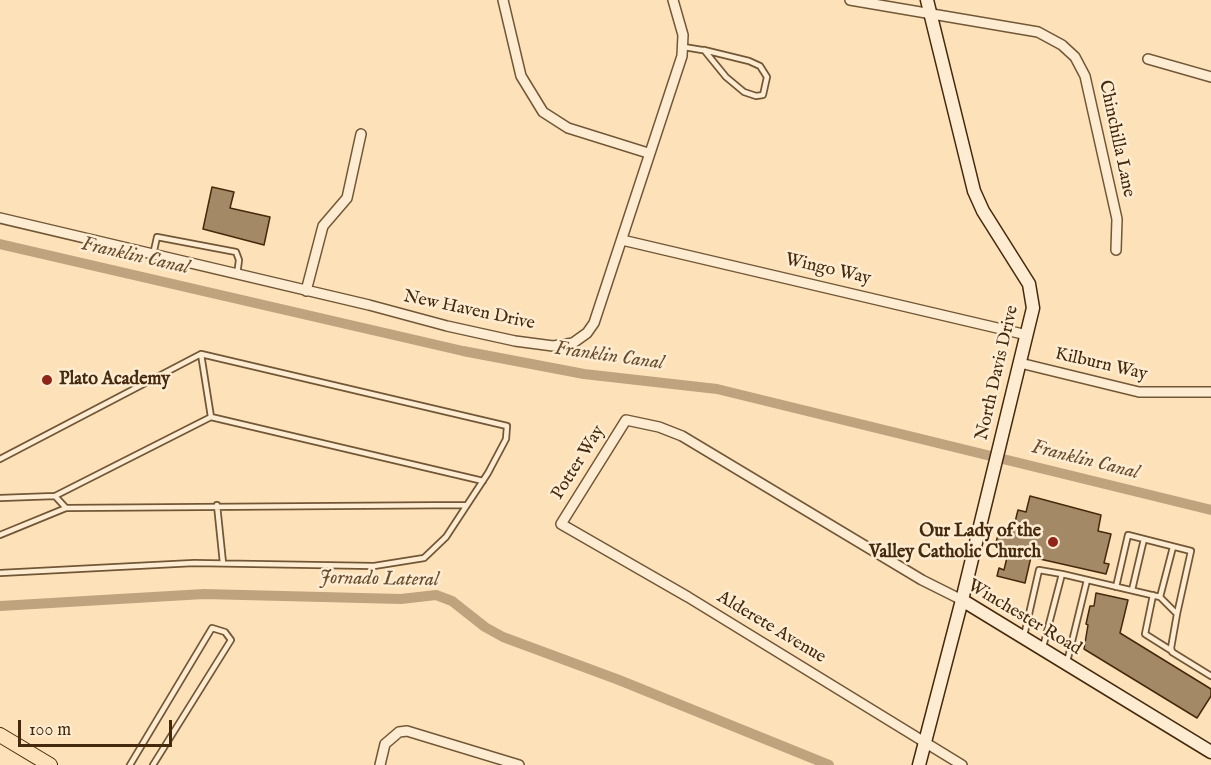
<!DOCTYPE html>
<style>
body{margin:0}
#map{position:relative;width:1211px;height:765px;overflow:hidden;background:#fde2b9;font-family:"IM FELL English",serif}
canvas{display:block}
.scale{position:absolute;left:18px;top:720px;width:154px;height:27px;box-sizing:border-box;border:3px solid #44290c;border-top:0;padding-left:8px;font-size:18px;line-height:21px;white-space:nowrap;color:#44290c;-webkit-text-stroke:4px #feecd2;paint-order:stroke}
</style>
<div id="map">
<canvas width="1211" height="765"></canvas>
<div class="scale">100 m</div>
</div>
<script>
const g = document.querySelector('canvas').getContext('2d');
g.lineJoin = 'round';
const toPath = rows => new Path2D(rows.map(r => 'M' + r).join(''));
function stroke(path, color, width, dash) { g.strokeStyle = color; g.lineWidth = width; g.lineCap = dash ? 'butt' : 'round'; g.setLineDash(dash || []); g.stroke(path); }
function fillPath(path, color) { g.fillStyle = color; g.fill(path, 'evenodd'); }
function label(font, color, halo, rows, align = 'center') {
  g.font = font + ' "IM FELL English",serif'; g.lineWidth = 5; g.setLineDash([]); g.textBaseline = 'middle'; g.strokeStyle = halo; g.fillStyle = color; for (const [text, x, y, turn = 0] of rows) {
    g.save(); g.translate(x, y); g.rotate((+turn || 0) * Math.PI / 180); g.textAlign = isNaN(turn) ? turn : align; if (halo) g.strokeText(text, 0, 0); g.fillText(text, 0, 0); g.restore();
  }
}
stroke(toPath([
 [0,244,463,351,584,374,717,389,1211,510],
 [0,606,204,594,401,599,436,595,452,601,485,627,503,637,619,680,829,765]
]), '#bea37e', 10);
const building = toPath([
 [212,187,234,192,230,208,270,217,264,245,203,229,212,187],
 [1030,496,1101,515,1098,531,1111,534,1104,563,1109,564,1106,574,1031,557,1025,583,997,576,999,568,1004,570,1009,549,995,546,998,535,1011,538,1018,510,1026,512,1030,496],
 [1096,593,1128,600,1120,633,1211,689,1211,696,1197,718,1084,649,1088,625,1086,624,1090,606,1094,606,1096,593]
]);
fillPath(building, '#a48966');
stroke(building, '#44290c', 1.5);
const lane = toPath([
 [684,47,702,50,704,50,749,61,760,66,767,77,763,95,756,96,744,92,726,77,704,50],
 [153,255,157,237,236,252,239,260,237,275],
 [201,354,211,417],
 [0,459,201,354,507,426,506,439,488,473,446,537,424,558,374,566,194,563,0,573],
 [55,496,66,508],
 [0,498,55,496,211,417,483,481],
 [217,505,223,563],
 [0,535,66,508,467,505],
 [1116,587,1128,535,1191,551,1177,614],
 [1132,590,1144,539],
 [1153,595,1145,634,1172,651],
 [1160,597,1173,547],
 [1024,636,1039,570,1062,574],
 [1043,647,1062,574,1160,597,1177,614,1171,648,1172,652,1211,676],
 [1067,662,1087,580],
 [130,765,212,628,225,632,231,640,153,765]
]);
const street = toPath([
 [503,0,521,76,543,112,568,128,648,153],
 [850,0,1038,32,1062,45,1075,57,1085,76,1117,219,1116,250],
 [1148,59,1211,77],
 [0,218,369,305,447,326,515,341,553,346,573,343,587,333,594,323,682,56,683,35,673,0],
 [622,240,1027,335],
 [306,291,323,226,347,198,361,134],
 [1020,363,1139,392,1211,392],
 [380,765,385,744,399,732,407,731,519,765],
 [962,765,688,597,561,524,626,420,659,427,682,436,922,580,962,600]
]);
const secondary = toPath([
 [962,600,1211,752],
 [919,765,962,600,1033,308,1029,284,983,211,974,191,927,0]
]);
const primary = toPath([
 [0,735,50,765]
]);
stroke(lane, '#725737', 8);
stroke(street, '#725737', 12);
stroke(secondary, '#44290c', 15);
stroke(primary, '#44290c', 16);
stroke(lane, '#feecd2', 4.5);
stroke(street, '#feecd2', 9);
stroke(secondary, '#feecd2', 12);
stroke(primary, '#fde2b9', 14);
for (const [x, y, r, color] of [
 [47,380,6,"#8f2418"],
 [1053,542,6,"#8f2418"]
]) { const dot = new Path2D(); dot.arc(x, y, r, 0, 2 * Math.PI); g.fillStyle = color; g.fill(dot); stroke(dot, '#feecd2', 2); }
label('18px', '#44290c', '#feecd2', [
 ["Chinchilla Lane",1116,139,78],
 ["Wingo Way",828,270,13],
 ["New Haven Drive",469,311,12],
 ["Kilburn Way",1101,365,13],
 ["North Davis Drive",998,373,-77],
 ["Potter Way",579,463,-58],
 ["Winchester Road",1024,618,31],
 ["Alderete Avenue",771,628,31]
]);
label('bold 18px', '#44290c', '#feecd2', [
 ["Plato Academy",59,380],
 ["Our Lady of the",1041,532,"right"],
 ["Valley Catholic Church",1041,553,"right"]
], 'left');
label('italic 20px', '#694e2e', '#feecd2', [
 ["Franklin Canal",135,257,13],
 ["Franklin Canal",609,357,8],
 ["Franklin Canal",1085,461,14],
 ["Jornado Lateral",379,580,1]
]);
</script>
